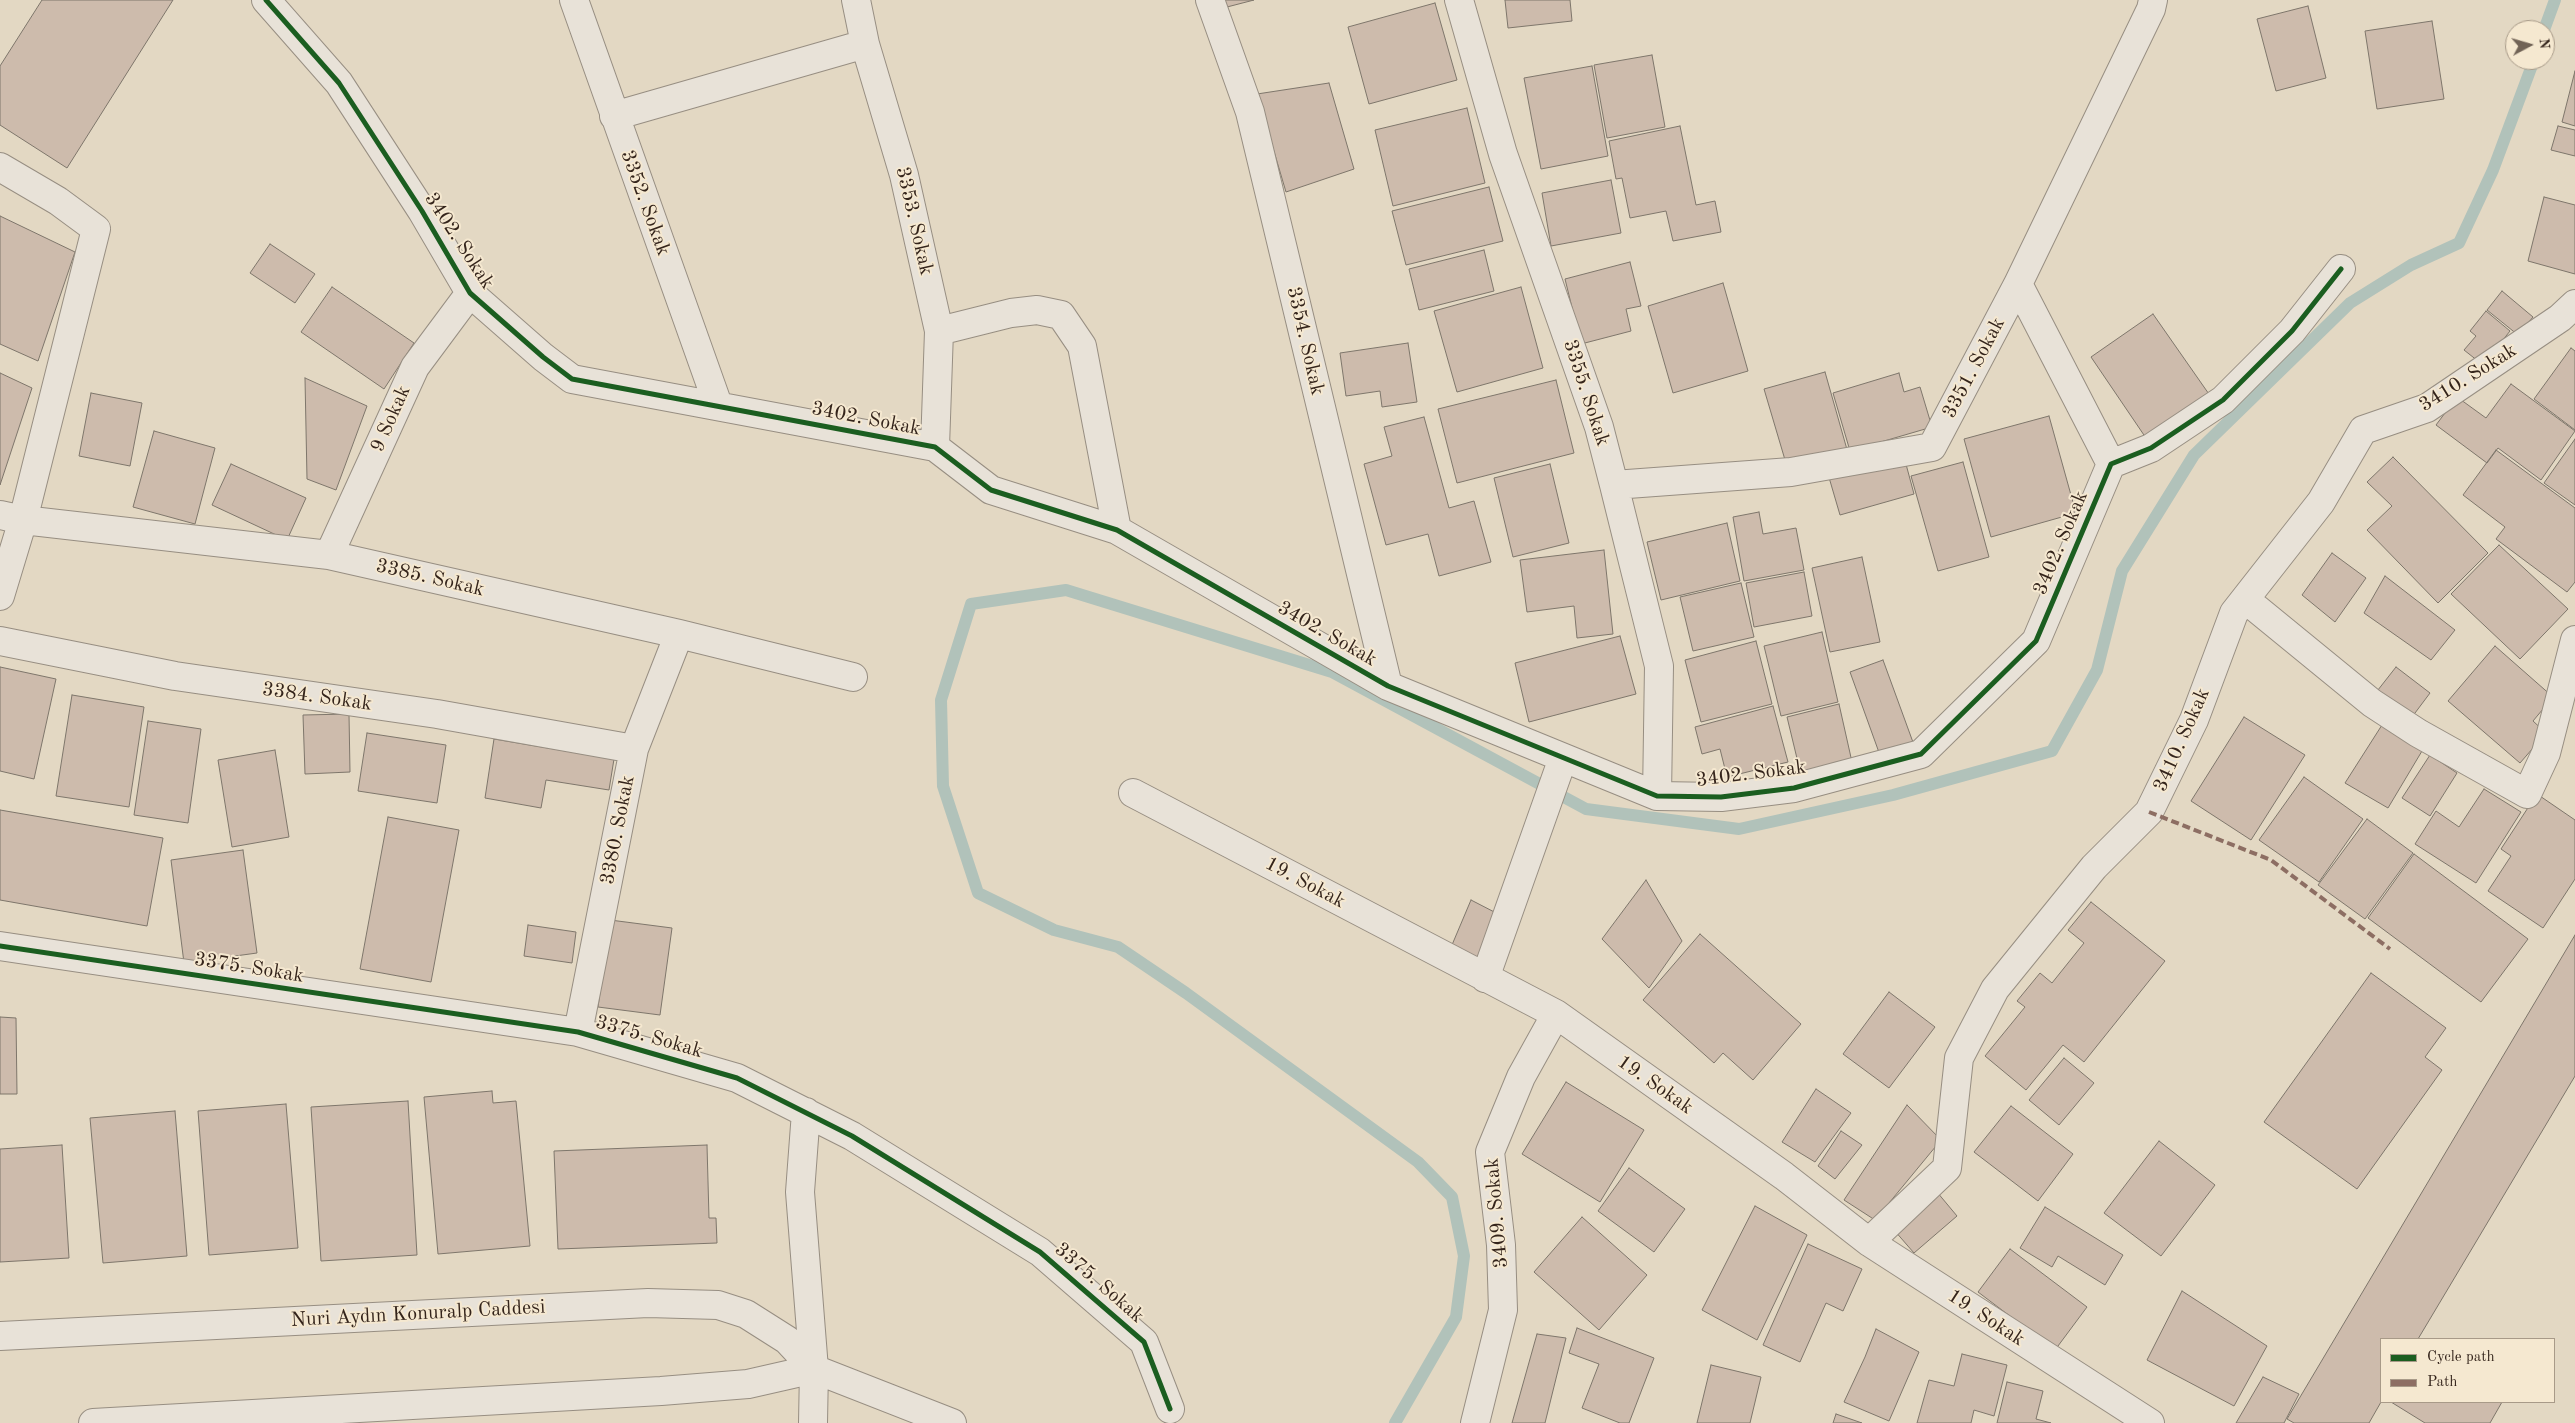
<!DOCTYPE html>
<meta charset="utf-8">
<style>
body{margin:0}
#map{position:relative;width:2575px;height:1423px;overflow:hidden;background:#e3d8c3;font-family:"Old Standard TT",serif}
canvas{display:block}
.legend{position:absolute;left:2380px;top:1338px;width:175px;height:65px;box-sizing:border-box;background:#f5e8d0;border:1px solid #a89a88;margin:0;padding:6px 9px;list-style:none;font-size:15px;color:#34241b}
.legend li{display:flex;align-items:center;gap:10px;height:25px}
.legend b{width:25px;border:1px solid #a89a88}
.north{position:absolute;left:2505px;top:20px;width:50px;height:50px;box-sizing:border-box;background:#f5e8d0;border:1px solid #a89a88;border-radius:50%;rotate:84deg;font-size:14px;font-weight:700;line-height:20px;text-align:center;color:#34241b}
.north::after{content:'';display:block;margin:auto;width:18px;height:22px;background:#716356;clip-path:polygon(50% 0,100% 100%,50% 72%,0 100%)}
</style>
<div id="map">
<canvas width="2575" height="1423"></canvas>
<ul class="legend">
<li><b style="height:6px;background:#1b5e20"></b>Cycle path</li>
<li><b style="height:6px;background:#8d6e63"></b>Path</li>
</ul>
<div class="north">N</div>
</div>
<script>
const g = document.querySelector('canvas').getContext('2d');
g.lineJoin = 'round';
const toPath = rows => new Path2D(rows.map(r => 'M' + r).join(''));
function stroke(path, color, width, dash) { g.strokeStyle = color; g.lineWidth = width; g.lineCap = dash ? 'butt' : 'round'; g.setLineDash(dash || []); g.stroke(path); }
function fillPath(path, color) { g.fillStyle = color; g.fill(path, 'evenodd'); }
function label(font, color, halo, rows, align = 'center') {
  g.font = font + ' "Old Standard TT",serif'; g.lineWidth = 4; g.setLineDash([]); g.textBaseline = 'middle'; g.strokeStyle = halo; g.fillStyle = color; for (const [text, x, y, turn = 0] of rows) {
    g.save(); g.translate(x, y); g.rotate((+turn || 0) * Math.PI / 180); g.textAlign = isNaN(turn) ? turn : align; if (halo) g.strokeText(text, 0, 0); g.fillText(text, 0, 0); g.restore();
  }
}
stroke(toPath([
 [2544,30,2555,0],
 [1395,1423,1456,1317,1464,1256,1452,1197,1418,1162,1186,993,1118,947,1054,930,978,893,943,786,941,700,971,604,1066,590,1332,672,1586,809,1739,829,1893,795,2052,751,2097,670,2122,571,2194,455,2350,303,2411,265,2459,243,2493,170,2534,60]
]), '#b1c2ba', 12);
const building = toPath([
 [42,0,173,0,67,168,0,125,0,66,42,0],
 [1225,0,1254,0,1227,7,1225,0],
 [1505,0,1570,0,1572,21,1508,28,1505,0],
 [1435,3,1457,80,1369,104,1348,27,1435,3],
 [2308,6,2326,78,2276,91,2257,19,2308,6],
 [2432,21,2444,99,2377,109,2365,31,2432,21],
 [1652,55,1665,127,1607,138,1594,65,1652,55],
 [1592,66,1608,156,1541,169,1524,78,1592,66],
 [2575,71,2575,126,2562,122,2575,71],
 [1329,83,1354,169,1286,192,1257,94,1329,83],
 [1467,108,1485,183,1393,206,1375,130,1467,108],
 [1680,126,1696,205,1715,201,1721,232,1673,241,1666,211,1630,218,1622,178,1616,179,1609,141,1680,126],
 [2558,126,2575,130,2575,156,2551,150,2558,126],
 [1611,180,1621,233,1551,246,1542,193,1611,180],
 [1489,187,1503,241,1406,265,1392,211,1489,187],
 [2544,197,2575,205,2575,274,2528,261,2544,197],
 [0,216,75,252,38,361,0,344,0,216],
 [270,244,315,274,295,303,250,273,270,244],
 [1484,250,1494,291,1419,310,1409,269,1484,250],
 [1630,262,1641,306,1626,309,1631,331,1581,344,1565,279,1630,262],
 [1723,283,1748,371,1673,393,1648,306,1723,283],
 [332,287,414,343,384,389,301,332,332,287],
 [1521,287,1543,368,1457,392,1434,311,1521,287],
 [2502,291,2533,317,2518,335,2487,310,2502,291],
 [2486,311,2510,331,2483,365,2464,350,2476,336,2470,331,2486,311],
 [2153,314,2211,397,2148,441,2091,357,2153,314],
 [1408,343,1417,402,1382,407,1380,391,1346,396,1340,353,1408,343],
 [2571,348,2575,351,2575,430,2534,399,2571,348],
 [1825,372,1848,453,1788,470,1764,389,1825,372],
 [0,373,32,388,0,485,0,373],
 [1899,373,1904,392,1920,387,1932,427,1850,451,1833,393,1899,373],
 [305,378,367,406,336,490,307,479,305,378],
 [1556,380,1574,453,1457,483,1438,409,1556,380],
 [2511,384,2575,431,2541,480,2498,448,2487,463,2436,425,2457,397,2486,418,2511,384],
 [91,393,142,403,130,466,79,456,91,393],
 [2049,416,2076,513,1991,537,1964,439,2049,416],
 [1424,417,1449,508,1474,501,1491,562,1439,576,1428,534,1386,545,1364,464,1392,456,1384,427,1424,417],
 [154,431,215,448,195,524,133,507,154,431],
 [2575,439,2575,505,2544,483,2575,439],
 [2496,450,2575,508,2575,582,2567,592,2496,539,2505,527,2463,495,2496,450],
 [1903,453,1914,494,1840,515,1828,474,1903,453],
 [2393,457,2488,553,2438,603,2367,530,2392,506,2367,482,2393,457],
 [1963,462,1989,557,1938,571,1911,476,1963,462],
 [231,464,306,498,287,540,212,505,231,464],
 [1550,464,1569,543,1513,557,1494,478,1550,464],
 [1759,512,1763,534,1796,528,1804,570,1744,581,1733,517,1759,512],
 [1727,523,1740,581,1661,600,1647,542,1727,523],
 [2499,545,2568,609,2520,659,2451,594,2499,545],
 [1604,550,1613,634,1577,638,1574,606,1527,612,1520,560,1604,550],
 [2332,553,2366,578,2335,622,2302,595,2332,553],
 [1862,557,1880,642,1830,652,1812,568,1862,557],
 [1804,572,1812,616,1754,627,1746,583,1804,572],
 [2385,576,2455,630,2431,660,2364,613,2385,576],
 [1741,583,1754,637,1693,651,1680,597,1741,583],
 [1822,632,1838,702,1781,716,1764,646,1822,632],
 [1620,636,1636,694,1529,722,1515,663,1620,636],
 [1756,641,1772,704,1701,722,1685,660,1756,641],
 [2495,646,2553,697,2533,721,2546,733,2520,763,2448,701,2495,646],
 [1883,660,1914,745,1881,758,1850,672,1883,660],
 [0,667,56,679,34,779,0,771,0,667],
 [2396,667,2430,693,2409,721,2374,695,2396,667],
 [72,695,144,707,129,807,56,796,72,695],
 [1839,704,1852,762,1801,775,1787,717,1839,704],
 [1773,706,1788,762,1727,777,1720,749,1702,754,1695,727,1773,706],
 [349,714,350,772,305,774,303,715,349,714],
 [2244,717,2305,755,2251,840,2191,801,2244,717],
 [148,721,201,729,188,823,134,815,148,721],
 [2382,725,2422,751,2388,808,2345,783,2382,725],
 [367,733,446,745,437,803,358,791,367,733],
 [494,739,614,759,609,790,546,780,541,808,485,798,494,739],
 [275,750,289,837,232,847,218,760,275,750],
 [2430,755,2457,773,2430,816,2402,798,2430,755],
 [2304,777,2363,819,2319,882,2259,840,2304,777],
 [2484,789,2521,812,2476,883,2415,844,2436,811,2459,827,2484,789],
 [2537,794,2575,820,2575,879,2543,928,2488,891,2511,856,2501,849,2537,794],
 [0,810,163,838,147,926,0,900,0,810],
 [388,817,459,830,431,982,360,969,388,817],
 [2367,819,2413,853,2365,919,2318,885,2367,819],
 [243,850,257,953,184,963,171,860,243,850],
 [2414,854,2528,939,2481,1002,2368,918,2414,854],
 [1646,880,1682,941,1649,988,1602,939,1646,880],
 [1471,900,1504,917,1483,967,1449,952,1471,900],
 [2091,902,2165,961,2084,1062,2063,1045,2026,1090,1985,1056,2025,1007,2017,1001,2040,973,2052,983,2084,943,2068,930,2091,902],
 [610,920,672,928,660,1015,598,1007,610,920],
 [528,925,576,932,572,963,524,956,528,925],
 [1700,934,1801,1024,1753,1080,1723,1053,1714,1063,1643,1000,1700,934],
 [2575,935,2575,1076,2418,1339,2381,1339,2381,1402,2369,1423,2294,1423,2287,1419,2575,935],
 [2371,973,2446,1028,2425,1057,2442,1070,2357,1189,2264,1122,2371,973],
 [1889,992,1935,1027,1889,1088,1843,1054,1889,992],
 [0,1017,16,1018,17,1094,0,1094,0,1017],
 [2064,1058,2094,1083,2059,1125,2029,1100,2064,1058],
 [1566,1082,1644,1130,1600,1202,1522,1154,1566,1082],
 [1816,1089,1851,1113,1815,1162,1782,1142,1816,1089],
 [492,1091,493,1103,516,1101,530,1246,438,1254,424,1097,492,1091],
 [408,1101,417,1255,321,1261,311,1107,408,1101],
 [286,1104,298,1248,209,1255,198,1111,286,1104],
 [1907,1105,1941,1140,1875,1220,1844,1200,1907,1105],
 [2011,1106,2073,1154,2038,1201,1974,1152,2011,1106],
 [175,1111,187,1256,103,1263,90,1118,175,1111],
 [1841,1131,1862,1145,1835,1179,1818,1166,1841,1131],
 [2159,1141,2215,1185,2161,1256,2104,1213,2159,1141],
 [62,1145,69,1258,0,1262,0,1149,62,1145],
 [707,1145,709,1218,716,1218,717,1243,558,1249,554,1151,707,1145],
 [1629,1168,1685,1209,1654,1252,1598,1211,1629,1168],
 [1937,1192,1957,1216,1914,1253,1894,1230,1937,1192],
 [1755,1206,1807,1235,1757,1340,1702,1310,1755,1206],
 [2045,1207,2123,1255,2105,1285,2058,1256,2052,1267,2020,1248,2045,1207],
 [1582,1217,1647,1275,1599,1330,1534,1272,1582,1217],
 [1808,1244,1862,1269,1843,1311,1826,1303,1800,1362,1763,1345,1808,1244],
 [2010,1249,2087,1307,2055,1350,1978,1292,2010,1249],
 [2182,1291,2267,1346,2234,1406,2147,1360,2182,1291],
 [1577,1328,1654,1358,1629,1423,1620,1423,1582,1408,1599,1364,1569,1353,1577,1328],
 [1876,1329,1919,1352,1889,1421,1844,1402,1865,1357,1876,1329],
 [1537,1334,1566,1338,1545,1423,1512,1423,1537,1334],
 [1962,1354,2007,1365,1994,1416,1974,1410,1971,1423,1917,1423,1929,1380,1954,1386,1962,1354],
 [1711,1365,1761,1377,1750,1423,1697,1423,1711,1365],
 [2263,1377,2299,1394,2284,1423,2236,1423,2263,1377],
 [2007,1382,2043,1391,2036,1419,2051,1423,1997,1423,2007,1382],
 [2391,1402,2502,1402,2490,1423,2425,1423,2391,1402],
 [1836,1414,1862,1423,1833,1423,1836,1414]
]);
fillPath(building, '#cdbbac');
stroke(building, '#7e766b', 1);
const minor = toPath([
 [266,0,339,83,422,211,470,293,543,357,572,379,935,447,991,490,1117,530,1388,686,1657,796,1721,797,1794,788,1921,754,2036,641,2111,464,2151,448,2223,400,2292,331,2341,269],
 [574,0,718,405],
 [856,0,865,44,904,175,939,331,935,447],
 [1210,0,1250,112,1388,686],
 [1459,0,1503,154,1599,427,1614,485,1659,666,1657,796],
 [614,116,865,44],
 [0,167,58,201,96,229,23,520,0,596],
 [2018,284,2111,464],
 [939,331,1011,313,1037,310,1061,315,1082,346,1117,530],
 [1614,485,1791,472,1932,447,2018,284,2151,9,2153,0],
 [0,515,23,520,329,555,679,634,853,677],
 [329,555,415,367,470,293],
 [2246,600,2372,703,2418,733,2527,794,2546,753,2575,640],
 [0,641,175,676,437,714,634,749],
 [1133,793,1556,1014,1784,1176,1869,1242,2150,1423],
 [0,946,578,1032,737,1078,852,1136,1040,1252,1144,1342,1170,1409],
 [1485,978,1563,758],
 [578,1032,634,749,679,634],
 [806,1112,800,1192,814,1369,813,1423],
 [1869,1242,1947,1168,1959,1058,1995,989,2094,867,2149,812,2194,720,2234,613,2321,502,2363,430,2427,408,2560,318,2575,304],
 [0,1336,648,1303,718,1305,746,1314,787,1340,814,1369,952,1423],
 [93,1423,661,1391,748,1384,814,1369],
 [1475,1423,1503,1310,1501,1245,1490,1152,1521,1077,1556,1014]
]);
stroke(minor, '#978e82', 30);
stroke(minor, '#e8e2d8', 28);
stroke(toPath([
 [2149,812,2271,860,2390,949]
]), '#8d6e63', 4, [8, 4]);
stroke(toPath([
 [266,0,339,83,422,211,470,293,543,357,572,379,935,447,991,490,1117,530,1388,686,1657,796,1721,797,1794,788,1921,754,2036,641,2111,464,2151,448,2223,400,2292,331,2341,269],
 [0,946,578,1032,737,1078,852,1136,1040,1252,1144,1342,1170,1409]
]), '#1b5e20', 5);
label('20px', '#34241b', '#f5e8d0', [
 ["3352. Sokak",645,203,70],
 ["3353. Sokak",914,221,77],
 ["3402. Sokak",459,241,57],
 ["3354. Sokak",1305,341,77],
 ["3351. Sokak",1974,368,-62],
 ["3410. Sokak",2468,378,-32],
 ["3355. Sokak",1586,393,72],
 ["9 Sokak",391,419,-66],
 ["3402. Sokak",866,419,11],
 ["3402. Sokak",2061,543,-67],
 ["3385. Sokak",430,578,13],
 ["3402. Sokak",1327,634,30],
 ["3384. Sokak",317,697,8],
 ["3410. Sokak",2182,740,-66],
 ["3402. Sokak",1751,774,-7],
 ["3380. Sokak",618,830,-79],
 ["19. Sokak",1305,883,28],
 ["3375. Sokak",249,968,9],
 ["3375. Sokak",649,1037,16],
 ["19. Sokak",1655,1085,35],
 ["3409. Sokak",1497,1213,-95],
 ["3375. Sokak",1099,1283,41],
 ["Nuri Aydın Konuralp Caddesi",418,1314,-3],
 ["19. Sokak",1986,1318,33]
]);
</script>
